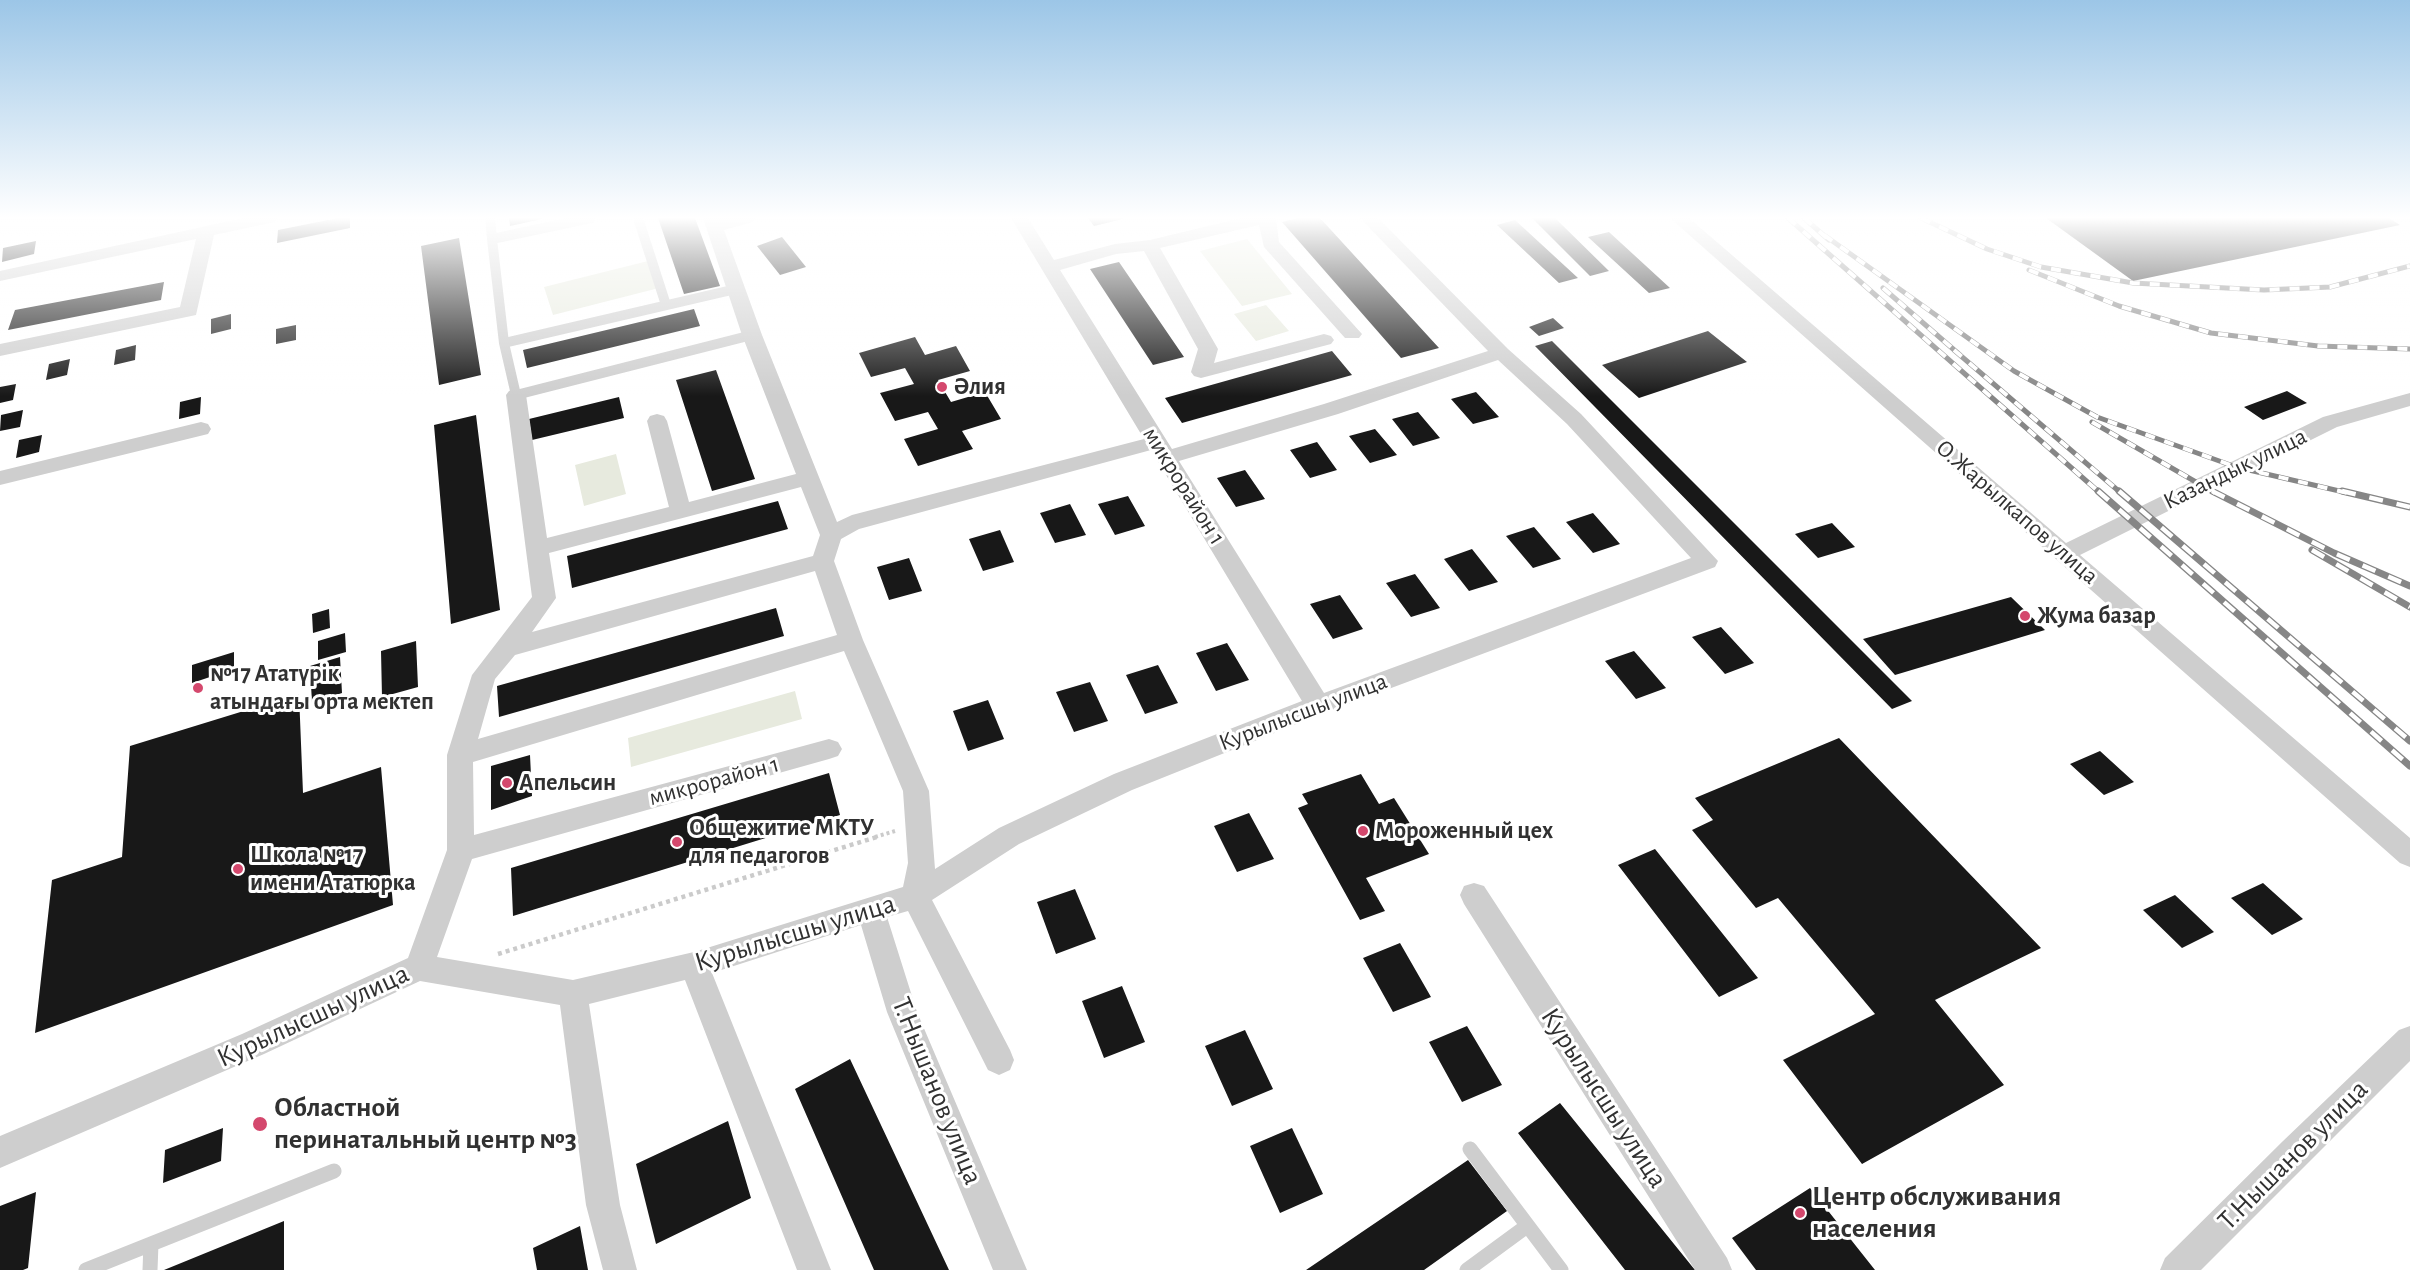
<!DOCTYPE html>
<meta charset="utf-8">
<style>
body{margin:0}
canvas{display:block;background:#fff}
</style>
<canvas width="2410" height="1270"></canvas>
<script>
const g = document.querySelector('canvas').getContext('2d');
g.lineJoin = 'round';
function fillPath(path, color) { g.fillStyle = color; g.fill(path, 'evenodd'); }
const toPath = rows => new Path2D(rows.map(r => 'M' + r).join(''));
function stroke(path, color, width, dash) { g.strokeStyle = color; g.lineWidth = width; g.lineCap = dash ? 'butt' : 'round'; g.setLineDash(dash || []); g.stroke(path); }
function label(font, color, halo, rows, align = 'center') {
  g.font = font + ' "Alegreya Sans",sans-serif'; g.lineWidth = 6; g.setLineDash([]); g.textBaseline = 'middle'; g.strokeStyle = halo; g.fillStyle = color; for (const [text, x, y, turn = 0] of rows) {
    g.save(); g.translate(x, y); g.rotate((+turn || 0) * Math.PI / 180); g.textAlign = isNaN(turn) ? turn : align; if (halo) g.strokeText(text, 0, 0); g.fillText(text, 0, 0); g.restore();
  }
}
fillPath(toPath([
 [1247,239,1292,294,1242,306,1200,251],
 [648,261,659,288,553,315,544,287],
 [1266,305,1289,331,1256,341,1234,314],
 [616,454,626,494,584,506,575,465],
 [795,691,802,719,631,767,628,738]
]), '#e7eade');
fillPath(toPath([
 [338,218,350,218,350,228,277,243,278,230],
 [509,218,542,218,542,219,510,226],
 [658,218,695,218,720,286,684,294],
 [1088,218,1123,218,1123,219,1094,226],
 [1298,218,1320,218,1439,348,1401,358,1282,222],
 [1532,218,1555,218,1609,271,1590,276],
 [2046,218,2389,218,2400,225,2133,281],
 [1515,220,1578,278,1559,283,1497,225],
 [1609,232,1670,288,1649,293,1588,237],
 [782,237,806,267,780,275,757,246],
 [459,238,481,375,439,385,421,246],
 [36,241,34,254,2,262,3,248],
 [1119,262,1184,357,1153,365,1090,269],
 [164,282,161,300,8,330,15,310],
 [694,309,700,326,527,368,523,350],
 [231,314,231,329,211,334,211,319],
 [1553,318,1564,328,1539,336,1529,327],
 [296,325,296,340,276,344,276,329],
 [1708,331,1747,362,1639,398,1602,365],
 [915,337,925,355,956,346,970,371,938,380,951,402,985,392,1001,419,962,431,973,449,918,466,904,439,938,429,928,412,895,421,880,393,914,384,905,368,871,377,859,353],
 [1552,341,1912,701,1892,709,1535,346],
 [136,345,135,360,114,365,116,350],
 [1332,351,1352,375,1182,423,1165,398],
 [70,359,67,375,46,380,49,364],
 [716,370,755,479,712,491,676,380],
 [16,384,13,400,0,403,0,387],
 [2287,391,2307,403,2263,420,2244,407],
 [1476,392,1499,417,1473,424,1451,399],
 [201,397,200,414,179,419,180,402],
 [619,397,624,418,532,440,529,419],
 [23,410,20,427,0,431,1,415],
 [1418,412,1440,438,1413,446,1392,419],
 [476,415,500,610,451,624,434,425],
 [1375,429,1397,455,1370,463,1349,436],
 [42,435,39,452,16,458,19,440],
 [1317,442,1337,470,1310,478,1290,450],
 [1245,470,1265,499,1236,507,1217,478],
 [1128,496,1145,526,1115,535,1098,504],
 [778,501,788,529,572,588,567,556],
 [1070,504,1086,535,1055,543,1040,513],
 [1593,513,1620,544,1593,553,1566,522],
 [1832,523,1855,547,1818,558,1795,534],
 [1534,527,1561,559,1533,568,1506,536],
 [1000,530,1014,562,983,571,969,539],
 [1472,549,1498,582,1469,591,1444,559],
 [909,558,922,591,889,600,877,567],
 [1415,574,1440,608,1411,617,1386,583],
 [1340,595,1363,629,1333,639,1310,604],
 [2011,597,2045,630,1895,675,1863,639],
 [776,608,784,636,499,717,497,686],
 [329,609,330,628,313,633,312,614],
 [1721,627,1754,663,1725,674,1692,637],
 [345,633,346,652,318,660,318,641],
 [416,641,418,687,382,697,381,651],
 [1227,643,1249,680,1216,691,1196,653],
 [1634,651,1666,688,1636,699,1605,661],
 [234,652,234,669,192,683,192,665],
 [340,657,342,693,312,703,310,666],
 [1158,665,1178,703,1145,714,1126,675],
 [1090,682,1108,721,1074,732,1056,692],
 [299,694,303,793,381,767,393,905,35,1033,52,880,122,857,130,746],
 [988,700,1004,739,968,751,953,711],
 [1839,738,2041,948,1935,1000,2004,1085,1862,1164,1783,1060,1875,1014,1778,898,1756,908,1692,830,1713,820,1695,798],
 [2100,751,2134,782,2104,795,2070,764],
 [530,755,532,796,491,810,491,766],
 [829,773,840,815,513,916,511,868],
 [1361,774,1379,804,1394,798,1429,854,1366,878,1385,911,1360,920,1298,808,1308,804,1302,794],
 [1249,813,1274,859,1237,872,1214,826],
 [1655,849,1758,978,1719,997,1618,865],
 [2263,883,2303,919,2272,935,2231,898],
 [1075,889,1096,939,1056,954,1037,902],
 [2175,895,2214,932,2182,948,2143,910],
 [1400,943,1431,997,1393,1012,1363,958],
 [1122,986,1145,1042,1104,1058,1082,1001],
 [1467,1026,1502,1085,1462,1102,1429,1042],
 [1245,1030,1273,1089,1232,1106,1205,1046],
 [850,1059,949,1270,874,1270,795,1089],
 [1560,1103,1695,1270,1625,1270,1518,1133],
 [728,1121,751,1198,656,1244,636,1164],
 [223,1128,221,1161,163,1183,165,1150],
 [1292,1128,1323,1194,1280,1213,1250,1146],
 [1468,1160,1507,1211,1424,1270,1306,1270],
 [1810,1188,1875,1270,1756,1270,1732,1238],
 [36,1192,28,1268,23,1270,0,1270,0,1206],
 [284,1221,284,1270,164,1270],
 [580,1226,588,1270,537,1270,533,1248]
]), '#181818');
stroke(toPath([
 [875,837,895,831]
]), '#cbcbcb', 4, [3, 3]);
stroke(toPath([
 [498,954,880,836]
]), '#cbcbcb', 4.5, [4, 4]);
stroke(toPath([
 [490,218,492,239],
 [591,218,492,239,504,343,516,395,752,335],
 [638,218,666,305],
 [504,343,736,289]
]), '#cecece', 10);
stroke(toPath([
 [1470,1149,1561,1270],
 [86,1270,334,1171],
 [150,1270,151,1244],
 [1467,1270,1527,1226]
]), '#cecece', 15);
fillPath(toPath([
 [243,218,277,218,275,222,214,235,196,315,0,356,0,344,180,307,196,239,0,281,0,271,243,218],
 [703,218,755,218,753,222,724,230,762,335,837,522,852,515,1144,439,1011,218,1028,218,1054,260,1115,244,1150,240,1241,218,1276,218,1279,242,1362,334,1359,338,1345,338,1264,247,1259,225,1160,248,1218,349,1214,363,1324,334,1331,336,1334,340,1331,344,1201,378,1194,376,1191,372,1198,349,1144,251,1116,254,1060,270,1172,449,1324,404,1488,351,1360,218,1378,218,1508,349,1581,414,1718,561,1715,567,1327,712,1132,790,1019,844,932,900,1010,1050,1014,1060,1010,1070,999,1075,988,1070,908,911,887,917,917,1012,1027,1270,993,1270,887,1012,861,925,712,973,831,1270,797,1270,685,980,589,1004,620,1205,637,1270,603,1270,586,1205,560,1005,420,981,264,1054,0,1168,0,1136,242,1034,408,958,447,850,447,755,472,675,532,597,506,395,509,391,516,389,523,391,526,395,547,538,669,507,647,421,650,416,657,414,664,416,667,421,689,502,796,474,742,335,703,218],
 [1498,360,1567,424,1691,558,1324,693,1179,461,1338,414,1498,360],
 [1151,450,1302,701,1114,774,999,828,935,869,929,791,863,640,834,561,841,539,859,529,1151,450],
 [801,487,820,535,813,556,532,632,556,598,549,553,801,487],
 [815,571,837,635,478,739,495,679,515,655,815,571],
 [844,651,903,791,908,863,903,887,694,952,573,980,437,957,472,859,829,759,838,756,842,749,838,742,829,739,474,835,473,762,844,651],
 [1670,218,1689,218,2066,543,2323,417,2410,393,2410,406,2337,427,2080,555,2410,838,2410,867,2400,863,1670,218],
 [201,422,208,424,211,429,208,434,0,485,0,471,201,422],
 [1474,883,1484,886,1727,1258,1732,1270,1695,1270,1464,904,1460,895,1464,886,1474,883],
 [2410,1026,2410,1061,2201,1270,2160,1270,2165,1258,2283,1141,2399,1030,2410,1026]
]), '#cecece');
const railFar1 = toPath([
 [1788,218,2100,493],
 [1804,218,1829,240],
 [1921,218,1987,249,2041,267,2133,283,2264,290,2330,287,2410,266],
 [1824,235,2014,371,2097,417,2236,467,2348,493],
 [2029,270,2119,306,2211,333,2318,346,2410,349],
 [1883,288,1960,355],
 [1954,350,2121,493],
 [2092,422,2215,493]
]);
const rail = toPath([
 [2098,491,2410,766],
 [2119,491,2410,741],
 [2212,491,2334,553,2410,586],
 [2342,491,2410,507],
 [2312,550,2410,607]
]);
stroke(railFar1, '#868686', 5);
stroke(rail, '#868686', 7);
stroke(railFar1, '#fff', 4, [10]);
stroke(rail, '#fff', 4.5, [14]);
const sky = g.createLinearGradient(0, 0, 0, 396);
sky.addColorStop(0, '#9cc6e7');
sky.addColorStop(0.55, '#fff');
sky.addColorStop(1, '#ffffff00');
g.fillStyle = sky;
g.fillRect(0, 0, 2410, 396);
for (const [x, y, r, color] of [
 [942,387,6,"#d4486d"],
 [2025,616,6,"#d4486d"],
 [198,688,6,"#d4486d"],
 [507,783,6,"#d4486d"],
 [1363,831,6,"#d4486d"],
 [677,842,6,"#d4486d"],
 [238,869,6,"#d4486d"],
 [260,1124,8,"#d4486d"],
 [1800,1213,6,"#d4486d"]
]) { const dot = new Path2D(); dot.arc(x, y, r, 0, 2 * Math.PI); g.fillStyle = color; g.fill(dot); stroke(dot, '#fff', 2); }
label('bold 24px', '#313131', '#fff', [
 ["Әлия",954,387],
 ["Жума базар",2037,616],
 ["№17 Ататүрік",210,674],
 ["атындағы орта мектеп",210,702],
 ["Апельсин",519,783],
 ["Общежитие МКТУ",689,828],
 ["для педагогов",689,856],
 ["Мороженный цех",1375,831],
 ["Школа №17",250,855],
 ["имени Ататюрка",250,883]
], 'left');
label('24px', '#313131', '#fff', [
 ["Казандык улица",2235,469,-26],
 ["микрорайон 1",1184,486,58],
 ["О.Жарылкапов улица",2017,512,41],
 ["Курылысшы улица",1303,712,-21],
 ["микрорайон 1",714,781,-15]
]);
label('28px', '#313131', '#fff', [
 ["Курылысшы улица",795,933,-17],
 ["Курылысшы улица",313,1016,-25],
 ["Т.Нышанов улица",937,1091,68],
 ["Курылысшы улица",1604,1098,57],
 ["Т.Нышанов улица",2293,1155,-45]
]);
label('bold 28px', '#313131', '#fff', [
 ["Областной",274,1108],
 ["перинатальный центр №3",274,1140],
 ["Центр обслуживания",1812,1197],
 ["населения",1812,1229]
], 'left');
</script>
